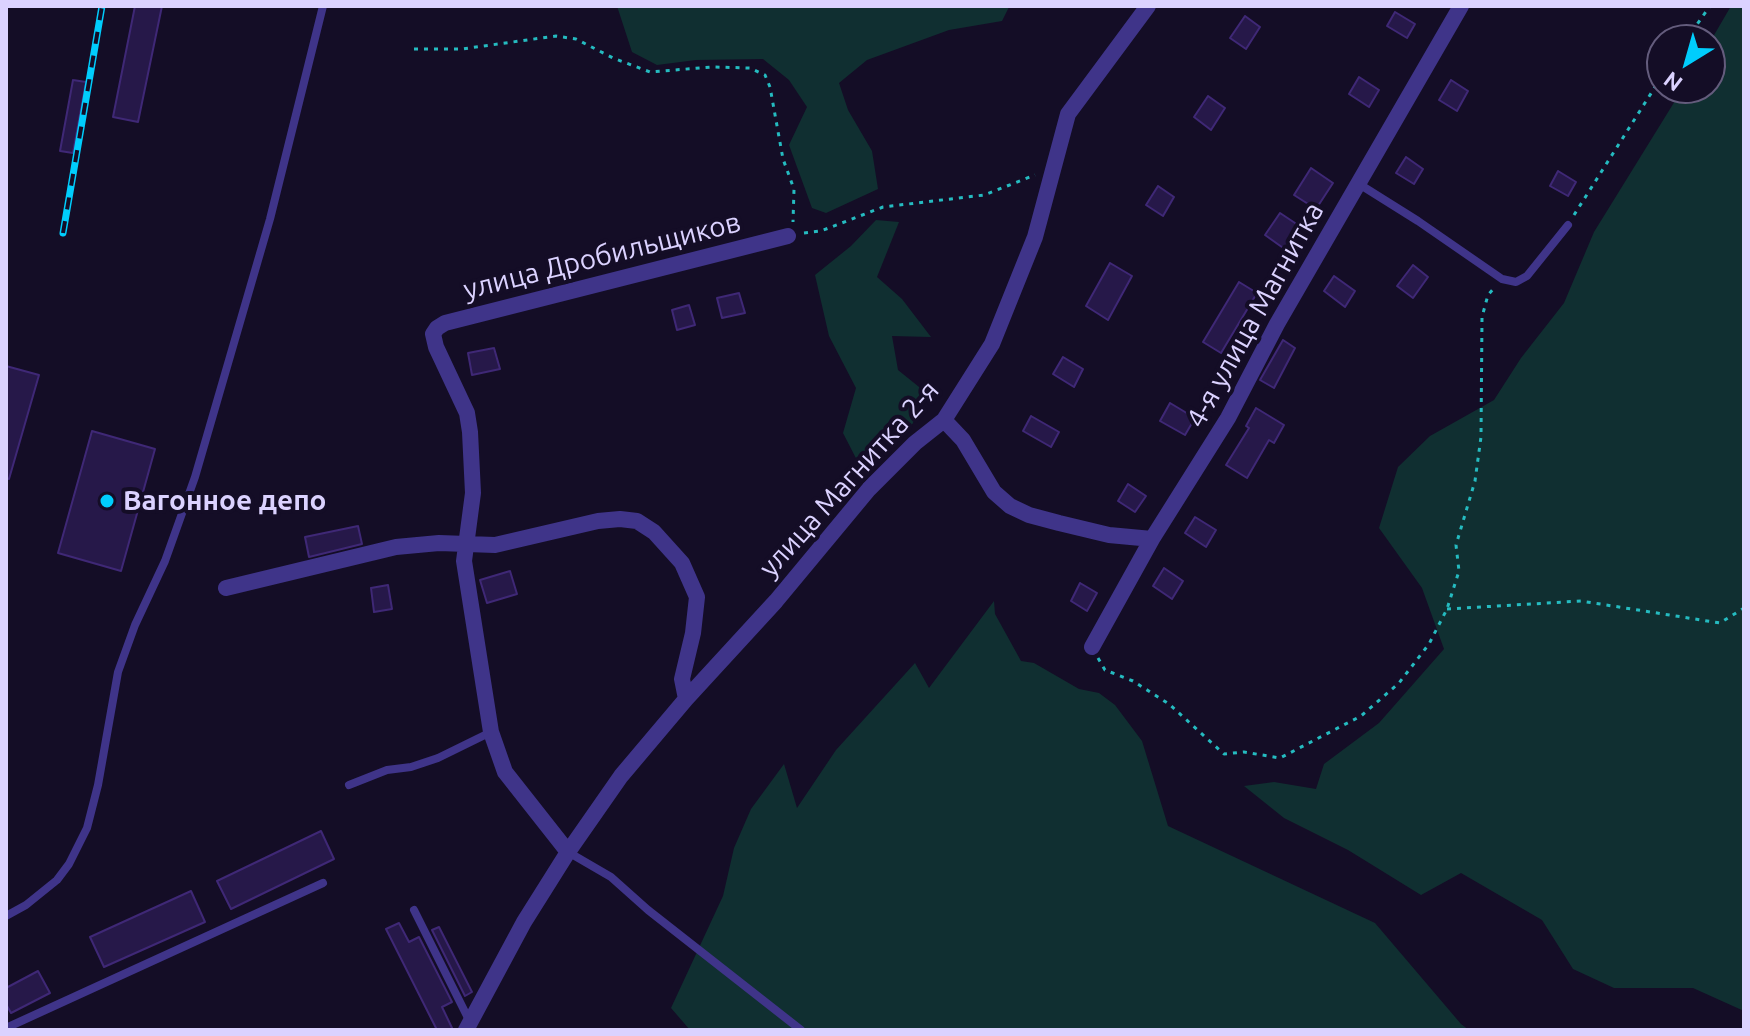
<!DOCTYPE html>
<meta charset="utf-8">
<style>
body{margin:0}
#map{position:relative;width:1750px;height:1036px;overflow:hidden;background:#140d26;font-family:Ubuntu,sans-serif}
canvas{display:block}
.frame{position:absolute;inset:0;border:8px solid #dbd2ff;pointer-events:none}
.north{position:absolute;left:1646px;top:24px;width:80px;height:80px;box-sizing:border-box;background:#140d26;border:2px solid #645c7d;border-radius:50%;rotate:217deg;font-size:22px;font-weight:700;line-height:32px;text-align:center;color:#dbd2ff}
.north::after{content:'';display:block;margin:auto;width:28px;height:36px;background:#00cdfd;clip-path:polygon(50% 0,100% 100%,50% 72%,0 100%)}
</style>
<div id="map">
<canvas width="1750" height="1036"></canvas>
<div class="frame"></div>
<div class="north">N</div>
</div>
<script>
const g = document.querySelector('canvas').getContext('2d');
g.lineJoin = 'round';
function fillPath(path, color) { g.fillStyle = color; g.fill(path, 'evenodd'); }
const toPath = rows => new Path2D(rows.map(r => 'M' + r).join(''));
function stroke(path, color, width, dash) { g.strokeStyle = color; g.lineWidth = width; g.lineCap = dash ? 'butt' : 'round'; g.setLineDash(dash || []); g.stroke(path); }
function label(font, color, halo, rows, align = 'center') {
  g.font = font + ' Ubuntu,sans-serif'; g.lineWidth = 8; g.setLineDash([]); g.textBaseline = 'middle'; g.strokeStyle = halo; g.fillStyle = color; for (const [text, x, y, turn = 0] of rows) {
    g.save(); g.translate(x, y); g.rotate((+turn || 0) * Math.PI / 180); g.textAlign = isNaN(turn) ? turn : align; if (halo) g.strokeText(text, 0, 0); g.fillText(text, 0, 0); g.restore();
  }
}
fillPath(toPath([
 [617,6,991,6,1009,7,1002,21,949,30,867,60,839,83,848,110,872,151,878,189,826,213,812,208,789,145,807,107,789,80,763,59,696,60,657,65,632,52],
 [1731,6,1744,6,1744,1011,1693,988,1614,988,1573,969,1542,920,1461,873,1421,895,1348,850,1284,818,1244,786,1274,782,1316,789,1324,764,1379,723,1444,649,1422,588,1379,528,1398,467,1430,436,1494,400,1521,358,1564,303,1594,232,1683,88,1710,88,1710,42],
 [876,220,899,222,877,277,902,299,931,337,892,336,898,370,929,395,910,428,861,468,843,433,856,388,829,336,815,275,851,246],
 [994,601,995,614,1021,661,1034,663,1079,689,1099,693,1115,705,1142,741,1168,826,1375,923,1461,1024,1469,1030,690,1030,671,1008,723,896,734,848,751,809,784,764,797,808,836,750,915,663,929,688]
]), '#102f31');
const building = toPath([
 [135,6,162,6,138,122,113,117,135,6],
 [1395,12,1415,24,1407,38,1387,26,1395,12],
 [1245,16,1260,27,1246,49,1230,38,1245,16],
 [1359,77,1379,90,1369,107,1349,94,1359,77],
 [73,80,86,82,73,153,60,151,73,80],
 [1451,80,1468,91,1457,111,1439,100,1451,80],
 [1208,96,1225,108,1211,130,1194,117,1208,96],
 [1406,157,1423,169,1414,184,1396,173,1406,157],
 [1311,168,1333,183,1316,209,1294,195,1311,168],
 [1558,171,1576,182,1568,196,1550,186,1558,171],
 [1158,186,1174,197,1163,216,1146,205,1158,186],
 [1280,213,1301,227,1286,250,1265,235,1280,213],
 [1110,263,1132,276,1108,320,1086,306,1110,263],
 [1413,265,1428,277,1413,298,1397,286,1413,265],
 [1334,276,1355,291,1345,307,1324,291,1334,276],
 [1239,282,1257,293,1221,353,1203,342,1239,282],
 [739,293,745,313,722,318,717,298,739,293],
 [689,305,695,325,677,330,672,310,689,305],
 [1283,340,1295,348,1274,388,1260,380,1283,340],
 [494,348,500,369,472,375,468,353,494,348],
 [1063,357,1083,369,1074,387,1053,374,1063,357],
 [6,366,39,375,9,479,6,478,6,366],
 [1170,403,1195,418,1185,435,1160,421,1170,403],
 [1256,408,1284,425,1274,443,1269,440,1247,478,1226,465,1249,428,1246,426,1256,408],
 [1031,416,1059,432,1051,447,1023,431,1031,416],
 [92,431,155,449,121,571,58,553,92,431],
 [1128,484,1146,496,1135,512,1118,501,1128,484],
 [1195,517,1216,530,1206,547,1185,533,1195,517],
 [358,526,362,544,309,557,305,537,358,526],
 [1164,568,1183,581,1172,599,1153,586,1164,568],
 [510,571,517,594,487,603,480,580,510,571],
 [1080,583,1097,593,1087,611,1071,601,1080,583],
 [388,585,392,609,374,612,371,588,388,585],
 [321,831,334,859,231,909,217,881,321,831],
 [191,891,205,922,104,967,90,937,191,891],
 [399,923,409,942,419,937,452,1002,442,1007,453,1030,437,1030,386,929,399,923],
 [439,927,472,992,465,996,432,930,439,927],
 [38,971,50,993,11,1013,6,1004,6,988,38,971]
]);
fillPath(building, '#261849');
stroke(building, '#3f2876', 2);
stroke(toPath([
 [1686,40,1710,6],
 [414,49,462,49,556,36,576,39,613,58,650,72,712,67,750,68,765,75,770,87,783,159,794,189,793,222],
 [1574,215,1662,76],
 [804,233,821,231,883,207,984,195,1035,175],
 [1447,609,1581,601,1720,623,1744,608],
 [1098,658,1105,670,1133,681,1169,704,1224,754,1244,752,1280,758,1361,716,1399,683,1429,644,1447,609,1459,571,1456,545,1475,481,1481,437,1482,317,1488,295,1496,286]
]), '#25bbc0', 3, [4, 6]);
stroke(toPath([
 [1359,184,1418,221,1502,279,1516,282,1527,276,1568,225],
 [349,785,387,770,411,767,438,758,491,732],
 [568,852,611,877,648,910,801,1030],
 [414,910,470,1022],
 [6,916,26,905,57,880,69,864,87,828,98,785,118,672,135,625,165,561,195,477,270,219,323,6],
 [6,1028,323,883]
]), '#3f3489', 8);
stroke(toPath([
 [944,420,963,440,994,492,1010,506,1029,515,1059,523,1109,535,1152,539],
 [226,588,396,547,439,543,495,545,598,521,620,519,637,521,654,532,682,563,697,597,693,633,682,679,686,699],
 [1092,647,1152,539,1228,418,1277,324,1461,6],
 [568,852,505,772,491,732,464,561,473,493,470,432,467,413,436,347,433,334,437,328,445,323,788,236],
 [466,1030,524,922,568,852,621,776,686,699,776,601,869,489,915,443,944,420,992,344,1035,237,1068,114,1148,6]
]), '#3f3489', 16);
const rail = toPath([
 [63,233,102,6]
]);
stroke(rail, '#00cdfd', 7);
stroke(rail, '#140d26', 4, [12]);
for (const [x, y, r, color] of [
 [107,501,8,"#00cdfd"]
]) { const dot = new Path2D(); dot.arc(x, y, r, 0, 2 * Math.PI); g.fillStyle = color; g.fill(dot); stroke(dot, '#140d26', 3); }
label('28px', '#dbd2ff', '#140d26', [
 ["улица Дробильщиков",602,256,-14],
 ["4-я улица Магнитка",1255,315,-61],
 ["улица Магнитка 2-я",849,479,-48]
]);
label('bold 28px', '#dbd2ff', '#140d26', [
 ["Вагонное депо",123,501]
], 'left');
</script>
